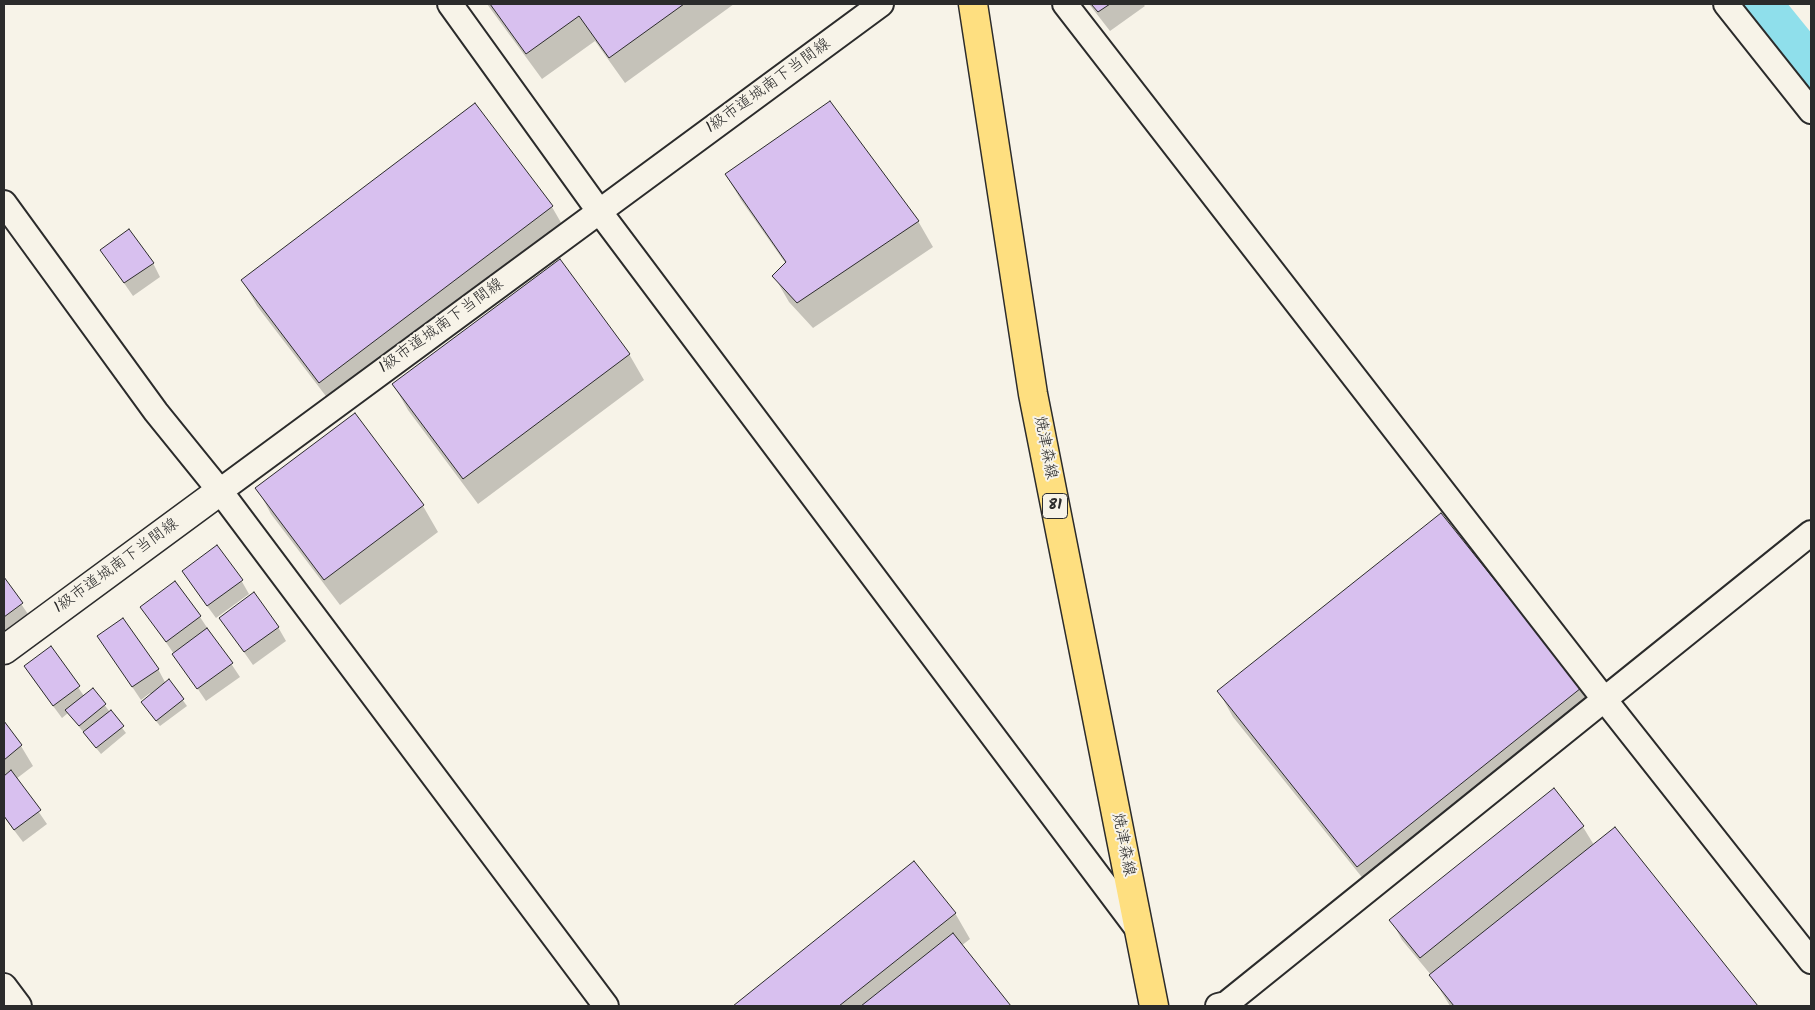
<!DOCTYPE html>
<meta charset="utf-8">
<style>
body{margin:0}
#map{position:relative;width:1815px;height:1010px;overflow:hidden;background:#f7f3e8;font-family:Kalam,sans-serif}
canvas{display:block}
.frame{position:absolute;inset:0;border:5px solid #2b2b2b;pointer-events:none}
</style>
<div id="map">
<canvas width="1815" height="1010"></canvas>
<div class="frame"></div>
</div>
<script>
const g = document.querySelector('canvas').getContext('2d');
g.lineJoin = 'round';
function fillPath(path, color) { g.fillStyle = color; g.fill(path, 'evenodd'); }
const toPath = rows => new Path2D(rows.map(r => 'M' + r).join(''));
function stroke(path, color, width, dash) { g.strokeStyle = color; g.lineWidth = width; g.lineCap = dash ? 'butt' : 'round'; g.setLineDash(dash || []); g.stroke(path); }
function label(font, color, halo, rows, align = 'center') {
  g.font = font + ' Kalam,"Klee One",sans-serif'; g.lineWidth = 4; g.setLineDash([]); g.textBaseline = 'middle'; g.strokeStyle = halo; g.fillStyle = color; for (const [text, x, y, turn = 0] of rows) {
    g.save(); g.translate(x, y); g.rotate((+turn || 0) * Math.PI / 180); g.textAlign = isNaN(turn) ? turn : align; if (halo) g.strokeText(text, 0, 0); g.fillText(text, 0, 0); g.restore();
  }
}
fillPath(toPath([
 [487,4,734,4,625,83,595,41,542,79],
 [1089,4,1143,4,1145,6,1110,31],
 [475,105,552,207,567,233,335,408,257,306,242,280],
 [726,175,918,221,933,247,813,328,789,302,774,276,786,264,741,200],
 [101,250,153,263,160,277,133,296],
 [629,354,644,380,478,504,408,410,393,384],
 [355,415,423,506,438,532,340,605,271,514,257,488],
 [4,579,30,617,4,634],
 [241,580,249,594,216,618,191,584],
 [142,607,200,617,240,677,206,701],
 [220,618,278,627,286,641,253,665],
 [98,636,158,669,166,684,169,681,187,706,160,726,146,708,151,695,150,693,141,700],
 [51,648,84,696,93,690,126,733,101,754,68,713,62,718,33,679,26,666],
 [1580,689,1595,714,1373,891,1233,717,1219,692],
 [4,723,21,746,33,766,16,779,47,824,23,842,4,817],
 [1554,790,1583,827,1594,845,1615,829,1757,1006,1450,1006,1431,975,1402,940,1391,920],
 [914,863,955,913,970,939,961,946,1010,1006,735,1006]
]), '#0003');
stroke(toPath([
 [1755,4,1811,73]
]), '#8fdfeb', 51);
const building = toPath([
 [490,4,684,4,609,58,579,16,526,54,490,4],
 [1091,4,1110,4,1098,12,1091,4],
 [830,101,919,221,797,303,772,276,786,262,725,174,830,101],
 [475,103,553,206,319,383,241,280,475,103],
 [129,229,154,263,124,283,100,250,129,229],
 [560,259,630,354,463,479,392,384,560,259],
 [355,413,424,505,324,580,255,488,355,413],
 [1441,513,1581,688,1357,867,1217,691,1441,513],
 [217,545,243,580,207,606,182,571,217,545],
 [4,577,23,603,4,617,4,577],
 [175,581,201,616,166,642,140,607,175,581],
 [254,592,279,627,244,652,219,618,254,592],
 [123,618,159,669,132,687,97,636,123,618],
 [207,628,233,663,197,689,172,654,207,628],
 [51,646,80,686,53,706,24,666,51,646],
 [169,679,184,699,156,721,141,702,169,679],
 [93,688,106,704,79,726,65,710,93,688],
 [111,710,124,726,96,748,83,732,111,710],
 [4,721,22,745,4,760,4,721],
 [11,770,41,810,14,830,4,816,4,776,11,770],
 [1554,788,1584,826,1420,958,1389,920,1554,788],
 [1615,827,1758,1006,1454,1006,1429,975,1615,827],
 [914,861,956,913,839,1006,733,1006,914,861],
 [953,933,1011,1006,861,1006,953,933]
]);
fillPath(building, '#d8c0ef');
stroke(building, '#2b2b2b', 1);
const street = toPath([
 [450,4,599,211,1140,932],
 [1065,4,1604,699,1811,961],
 [1726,4,1811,111],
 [4,203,156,412,220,491,606,1006],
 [220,491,881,4],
 [4,986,19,1006],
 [1218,1006,1226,1004,1811,533]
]);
const secondary = toPath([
 [4,650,220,491]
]);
const primary = toPath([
 [973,4,1033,394,1154,1006]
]);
stroke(street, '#2b2b2b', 28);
stroke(secondary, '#2b2b2b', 31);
stroke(primary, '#2b2b2b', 31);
stroke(street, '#f7f3e8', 24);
stroke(secondary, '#f7f3e8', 28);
stroke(primary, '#fedf80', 28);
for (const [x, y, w] of [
 [1055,506,25]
]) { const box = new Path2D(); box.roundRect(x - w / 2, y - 12.5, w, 25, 4); g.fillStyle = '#f7f3e8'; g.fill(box); stroke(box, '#2b2b2b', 1); }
label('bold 15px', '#2b2b2b', null, [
 ["81",1055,506]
]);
label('16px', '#2b2b2b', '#f7f3e8', [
 ["1級市道城南下当間線",769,87,-36],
 ["1級市道城南下当間線",442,327,-36],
 ["焼津森線",1044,448,79],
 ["1級市道城南下当間線",117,567,-36],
 ["焼津森線",1122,845,79]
]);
</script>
